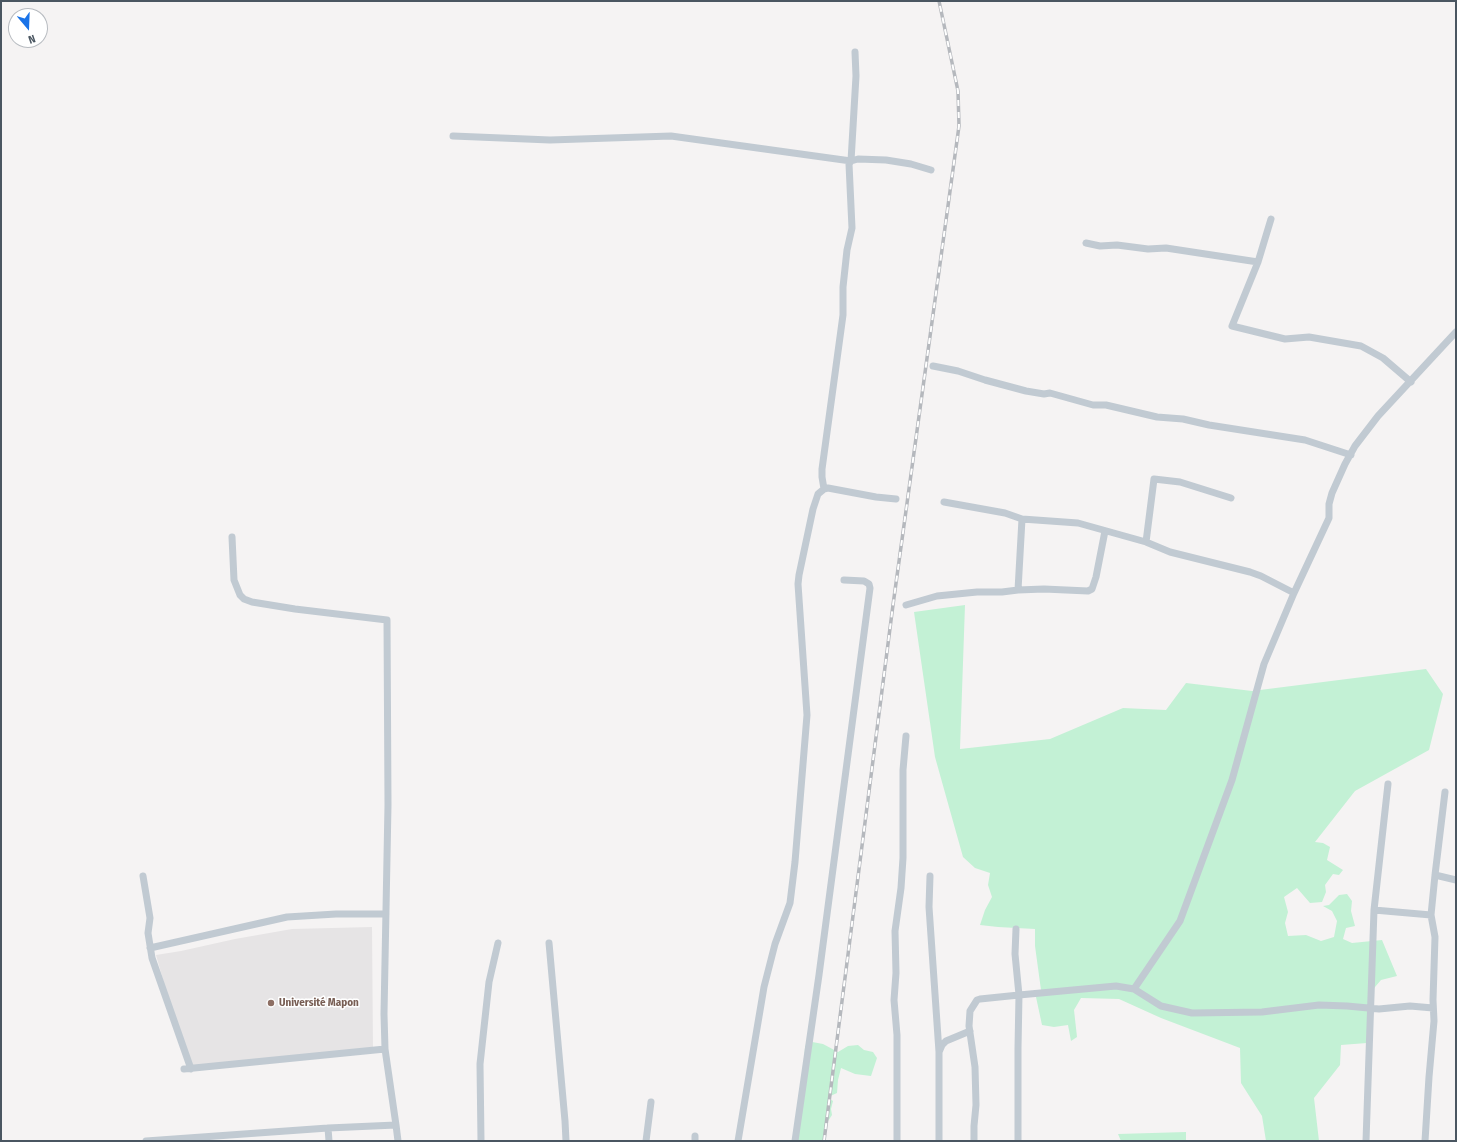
<!DOCTYPE html>
<meta charset="utf-8">
<style>
body{margin:0}
#map{position:relative;width:1457px;height:1142px;overflow:hidden;background:#f5f3f3;font-family:"Fira Sans Condensed",sans-serif}
canvas{display:block}
.frame{position:absolute;inset:0;border:2px solid #4a5661;pointer-events:none}
.north{position:absolute;left:8px;top:8px;width:40px;height:40px;box-sizing:border-box;background:#fff;border:1px solid #b7bbc0;border-radius:50%;rotate:161deg;font-size:11px;font-weight:700;line-height:16px;text-align:center;color:#4a5661}
.north::after{content:'';display:block;margin:auto;width:14px;height:18px;background:#1a73e8;clip-path:polygon(50% 0,100% 100%,50% 72%,0 100%)}
</style>
<div id="map">
<canvas width="1457" height="1142"></canvas>
<div class="frame"></div>
<div class="north">N</div>
</div>
<script>
const g = document.querySelector('canvas').getContext('2d');
g.lineJoin = 'round';
function fillPath(path, color) { g.fillStyle = color; g.fill(path, 'evenodd'); }
const toPath = rows => new Path2D(rows.map(r => 'M' + r).join(''));
function stroke(path, color, width, dash) { g.strokeStyle = color; g.lineWidth = width; g.lineCap = dash ? 'butt' : 'round'; g.setLineDash(dash || []); g.stroke(path); }
function label(font, color, halo, rows, align = 'center') {
  g.font = font + ' "Fira Sans Condensed",sans-serif'; g.lineWidth = 3; g.setLineDash([]); g.textBaseline = 'middle'; g.strokeStyle = halo; g.fillStyle = color; for (const [text, x, y, turn = 0] of rows) {
    g.save(); g.translate(x, y); g.rotate((+turn || 0) * Math.PI / 180); g.textAlign = isNaN(turn) ? turn : align; if (halo) g.strokeText(text, 0, 0); g.fillText(text, 0, 0); g.restore();
  }
}
fillPath(toPath([
 [372,927,373,1050,188,1068,156,955,181,951,235,939,292,929]
]), '#e6e4e5');
fillPath(toPath([
 [965,605,960,749,1050,739,1123,708,1166,710,1186,683,1252,691,1426,669,1443,694,1429,750,1355,791,1315,842,1323,843,1330,847,1327,860,1343,870,1339,875,1333,874,1325,885,1326,892,1322,902,1310,903,1297,888,1284,897,1288,912,1285,923,1288,936,1306,935,1321,941,1334,937,1337,921,1332,911,1323,906,1329,905,1339,895,1347,894,1352,901,1351,911,1355,926,1346,928,1343,939,1352,943,1382,940,1397,976,1381,980,1369,994,1367,1043,1341,1045,1340,1065,1314,1098,1319,1141,1266,1141,1262,1116,1241,1083,1240,1048,1161,1018,1119,999,1081,998,1074,1010,1077,1037,1071,1041,1068,1025,1054,1027,1042,1025,1036,997,1041,990,1035,946,1035,929,998,927,980,925,985,910,992,897,988,885,990,873,975,868,963,857,935,757,914,612],
 [807,1041,823,1044,838,1052,848,1046,858,1045,864,1050,873,1052,877,1058,871,1076,855,1074,841,1068,838,1080,837,1093,828,1097,833,1101,831,1109,832,1115,826,1124,825,1141,796,1141,804,1062,805,1047],
 [1186,1132,1186,1141,1121,1141,1118,1134]
]), '#c3f1d5');
stroke(toPath([
 [453,136,550,140,671,136,851,161,856,76,855,52],
 [1271,219,1258,262,1232,326,1285,339,1309,337,1361,346,1383,358,1411,382],
 [1086,243,1100,246,1117,245,1148,249,1166,248,1258,262],
 [933,366,958,371,985,380,1026,391,1044,394,1050,393,1093,405,1106,405,1157,417,1183,419,1209,425,1305,440,1351,455],
 [824,489,822,477,822,469,843,315,843,287,847,250,852,228,849,164,851,161,858,159,886,160,911,164,931,170],
 [944,502,1005,513,1022,519,1078,523,1146,542,1170,552,1250,572,1261,576,1294,593],
 [232,537,234,580,240,595,244,599,252,602,295,609,387,620,388,805,384,1014,385,1049,396,1125],
 [1146,542,1154,479,1180,482,1231,498],
 [1018,590,1022,519],
 [906,605,937,596,977,592,1002,592,1018,590,1044,589,1088,591,1092,589,1096,577,1105,531],
 [1435,875,1456,880],
 [143,876,150,918,148,933,152,958,191,1069],
 [930,876,929,907,939,1052],
 [1374,910,1431,915],
 [549,943,565,1121,566,1141],
 [150,948,287,917,336,914,386,914],
 [1134,989,1180,921,1232,780,1264,664,1294,593,1329,518,1329,504,1332,493,1345,464,1355,446,1378,416,1456,332],
 [184,1069,385,1049],
 [146,1141,328,1128],
 [329,1141,328,1128,396,1125,398,1141],
 [481,1141,480,1064,489,982,498,943],
 [646,1141,651,1102],
 [695,1141,695,1136],
 [738,1141,764,987,775,944,790,903,795,862,807,715,798,584,799,575,813,509,818,494,824,489,828,488,876,497,896,499],
 [795,1141,819,975,870,588,869,584,864,581,844,580],
 [897,1141,897,1035,894,1000,896,973,895,931,901,888,903,858,903,770,906,736],
 [939,1141,939,1052,942,1045,946,1041,970,1031],
 [974,1141,974,1126,976,1105,975,1067,969,1026,970,1011,977,1000,980,999,1019,995,1015,954,1016,929],
 [1018,1141,1018,1048,1019,995,1116,986,1134,989,1161,1006,1192,1013,1262,1012,1319,1005,1347,1006,1379,1009,1410,1006,1433,1008],
 [1366,1141,1374,910,1388,784],
 [1425,1141,1429,1077,1434,1021,1433,1000,1435,937,1431,915,1435,875,1445,792]
]), '#c1cad2', 7);
const rail = toPath([
 [824,1141,893,605,959,126,958,91,939,1]
]);
stroke(rail, '#b5b8bd', 3.5);
stroke(rail, '#fff', 2, [6]);
for (const [x, y, r, color] of [
 [271,1003,4,"#8d6e63"]
]) { const dot = new Path2D(); dot.arc(x, y, r, 0, 2 * Math.PI); g.fillStyle = color; g.fill(dot); stroke(dot, '#fff', 1.5); }
label('bold 11px', '#785e54', '#fff', [
 ["Université Mapon",279,1003]
], 'left');
</script>
